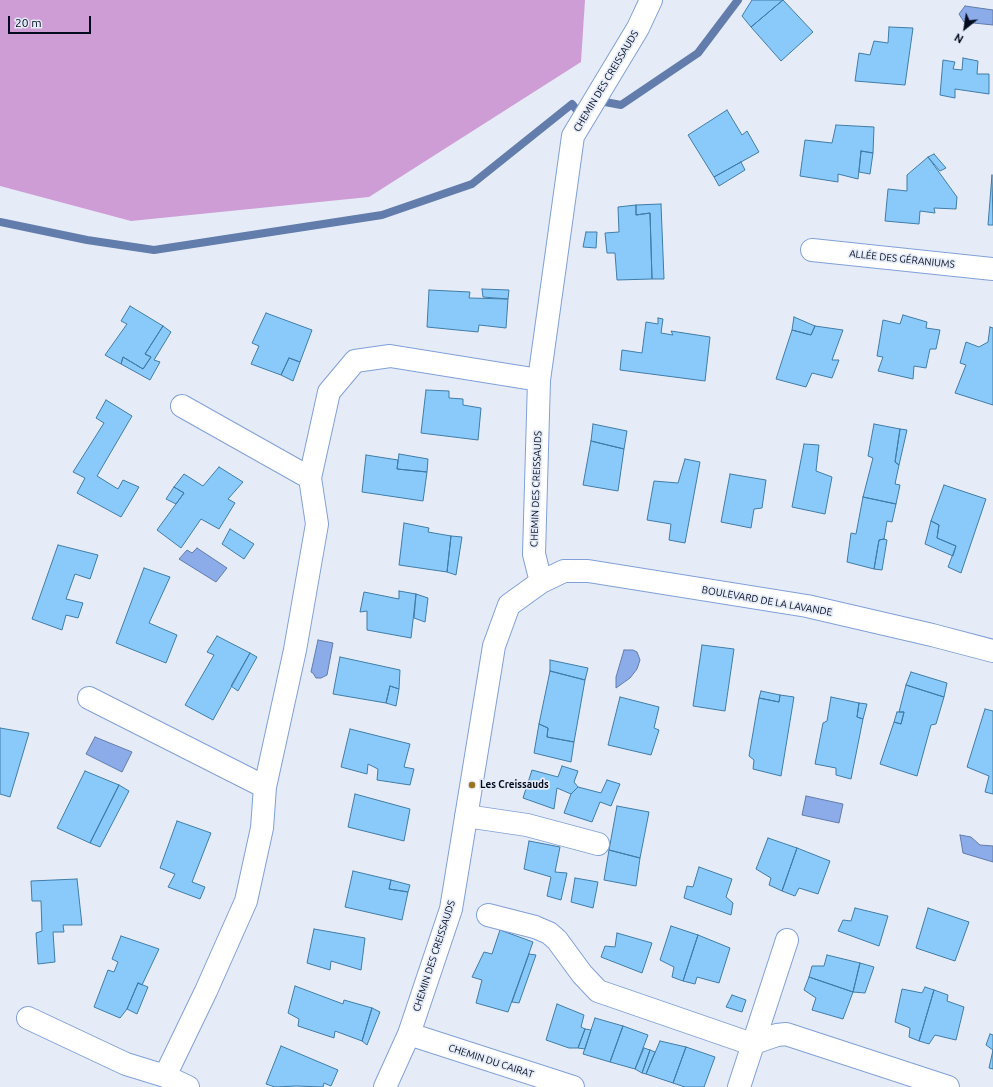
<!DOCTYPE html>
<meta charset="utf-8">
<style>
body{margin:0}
#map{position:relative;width:993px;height:1087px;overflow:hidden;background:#e5ecf8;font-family:Ubuntu,sans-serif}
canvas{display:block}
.north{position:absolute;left:945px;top:8px;width:40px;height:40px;-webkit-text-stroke:3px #e5ecf8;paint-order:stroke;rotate:210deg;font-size:11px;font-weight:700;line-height:16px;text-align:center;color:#030b1f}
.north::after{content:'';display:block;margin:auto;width:14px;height:18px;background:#030b1f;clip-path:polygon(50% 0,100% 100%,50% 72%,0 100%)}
.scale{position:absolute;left:8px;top:16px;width:83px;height:18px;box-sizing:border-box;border:2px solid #030b1f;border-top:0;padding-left:5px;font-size:12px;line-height:14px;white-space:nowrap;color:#030b1f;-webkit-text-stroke:3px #e5ecf8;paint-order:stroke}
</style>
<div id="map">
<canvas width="993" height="1087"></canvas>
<div class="north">N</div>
<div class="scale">20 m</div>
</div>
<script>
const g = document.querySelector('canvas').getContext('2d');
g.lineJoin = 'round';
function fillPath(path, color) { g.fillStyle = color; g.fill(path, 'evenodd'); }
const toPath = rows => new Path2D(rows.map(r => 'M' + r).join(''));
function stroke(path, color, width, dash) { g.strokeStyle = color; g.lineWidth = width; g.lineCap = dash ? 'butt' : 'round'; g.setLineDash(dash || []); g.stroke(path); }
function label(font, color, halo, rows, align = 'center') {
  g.font = font + ' Ubuntu,sans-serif'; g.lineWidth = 3.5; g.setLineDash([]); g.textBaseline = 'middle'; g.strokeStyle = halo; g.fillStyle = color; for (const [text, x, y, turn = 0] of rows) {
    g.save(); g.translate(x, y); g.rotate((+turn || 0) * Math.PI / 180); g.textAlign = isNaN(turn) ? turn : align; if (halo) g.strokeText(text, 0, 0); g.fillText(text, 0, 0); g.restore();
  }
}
fillPath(toPath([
 [0,0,585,0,581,62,369,197,131,221,0,186]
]), '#cf9dd6');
const water = toPath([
 [965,6,993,10,993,25,964,22,959,14,965,6],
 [197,548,227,568,216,582,179,559,187,550,192,553,197,548],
 [318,640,333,643,327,675,321,678,316,678,313,673,311,672,318,640],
 [624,650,633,650,637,652,640,660,637,669,630,678,616,688,616,677,624,650],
 [95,737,132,752,122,772,86,754,95,737],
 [806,796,843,804,839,823,802,815,806,796],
 [960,835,971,837,980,845,993,846,993,862,963,853,960,835]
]);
fillPath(water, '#8bace9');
stroke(water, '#627cac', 1);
stroke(toPath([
 [605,102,621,105,698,53,738,0],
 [0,222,87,240,154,250,382,215,472,184,572,104,579,113]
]), '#627cac', 8);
const building = toPath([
 [752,0,783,0,751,27,742,16,752,0],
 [783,0,813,32,781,61,751,27,783,0],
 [889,27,913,28,905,85,855,81,859,53,870,55,874,41,888,43,889,27],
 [963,58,978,61,977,74,989,74,989,94,955,89,955,98,940,95,943,60,955,62,953,69,962,70,963,58],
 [727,110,742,135,747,131,759,152,714,177,688,135,727,110],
 [836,125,874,127,873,153,861,151,858,179,838,174,838,182,800,176,805,140,832,143,836,125],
 [861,151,873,153,870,174,859,172,861,151],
 [934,154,946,168,940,171,928,157,934,154],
 [928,157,957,197,956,209,934,208,935,213,920,211,919,224,885,221,888,189,907,191,907,175,928,157],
 [741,162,745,170,719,186,714,177,741,162],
 [992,175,993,225,988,225,992,175],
 [661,204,664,279,652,279,650,213,636,215,636,205,661,204],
 [636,205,636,215,650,213,652,279,617,280,615,253,607,253,605,233,619,232,618,207,636,205],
 [586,232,597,232,596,248,583,247,586,232],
 [482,289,509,290,508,299,483,297,482,289],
 [429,290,470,292,469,298,508,299,506,328,479,325,478,332,427,327,429,290],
 [130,306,163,326,145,354,151,357,143,369,123,357,121,364,105,355,127,324,121,321,130,306],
 [266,313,312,330,300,362,289,358,281,375,251,364,259,346,252,343,266,313],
 [903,315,927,322,926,328,940,330,936,349,930,349,926,368,914,366,913,379,878,371,883,357,877,356,883,320,900,324,903,315],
 [794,317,815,326,811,335,792,330,794,317],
 [658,318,663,319,661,333,673,335,671,331,710,337,705,381,620,370,622,350,642,353,646,322,658,324,658,318],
 [163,326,171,332,154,360,160,362,150,380,121,364,123,357,143,369,151,357,145,354,163,326],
 [815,326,843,330,832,360,839,360,832,378,812,373,806,387,776,379,792,330,811,335,815,326],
 [990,327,993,328,993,405,955,393,966,365,960,363,966,342,979,347,988,342,990,327],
 [289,358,300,362,293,381,281,375,289,358],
 [426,390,449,391,449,398,463,399,463,405,481,408,478,440,421,433,426,390],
 [106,400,132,416,97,476,118,489,123,480,139,487,121,517,77,493,85,478,73,472,104,423,96,418,106,400],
 [593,424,627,431,624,449,591,441,593,424],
 [874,424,900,429,895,462,899,465,895,484,900,485,896,504,863,497,873,458,868,456,874,424],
 [900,429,907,430,899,465,895,462,900,429],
 [591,441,624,449,618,491,583,485,591,441],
 [804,444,819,445,816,471,832,477,825,514,792,507,804,444],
 [399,454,428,459,427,472,397,469,399,454],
 [366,455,398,460,397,469,427,472,423,501,362,492,366,455],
 [685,459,700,462,685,543,669,540,671,524,647,520,654,481,678,483,685,459],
 [219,467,243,482,228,499,235,503,219,529,201,519,181,548,157,530,184,493,174,487,184,474,203,486,219,467],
 [730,474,766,480,762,508,754,509,751,528,721,522,730,474],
 [944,485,986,499,961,573,948,567,956,546,937,538,939,525,931,521,944,485],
 [174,487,184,493,176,504,166,499,174,487],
 [863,497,896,504,892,522,887,521,884,539,879,540,874,569,847,562,851,533,856,534,863,497],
 [931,521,939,525,937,538,956,546,953,556,925,544,931,521],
 [404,523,429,528,428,532,451,536,447,572,399,565,404,523],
 [230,529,254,544,244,559,222,544,230,529],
 [451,536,462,537,456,575,447,572,451,536],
 [884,539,887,540,882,570,874,569,879,540,884,539],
 [58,545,98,555,90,579,75,574,66,599,83,603,78,618,66,615,62,630,32,619,58,545],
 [144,568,170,577,149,623,177,635,166,663,116,643,144,568],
 [399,591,416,594,411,638,367,630,367,611,360,612,364,592,399,599,399,591],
 [416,594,428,598,425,622,414,618,416,594],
 [217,636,250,653,213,720,185,705,214,655,207,652,217,636],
 [702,645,734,649,725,711,693,706,702,645],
 [250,653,257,657,238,691,231,686,250,653],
 [340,657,400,670,399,689,390,686,386,703,333,694,340,657],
 [550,660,588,668,585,680,550,671,550,660],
 [550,671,585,680,574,742,547,737,548,728,539,724,550,671],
 [911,672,947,683,944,697,906,685,911,672],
 [906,685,944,697,936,724,931,725,917,776,880,764,894,722,901,724,904,712,899,712,906,685],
 [390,686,399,689,396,706,386,703,390,686],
 [761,691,780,695,779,702,759,698,761,691],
 [780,695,794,697,781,776,753,769,754,760,749,756,759,698,779,702,780,695],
 [620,697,659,707,654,728,659,730,651,755,608,745,620,697],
 [831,697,859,703,857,717,863,719,851,779,836,775,836,768,815,764,823,723,827,721,831,697],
 [859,703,867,704,863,719,857,717,859,703],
 [985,709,993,711,993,794,985,792,989,776,967,767,985,709],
 [897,712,904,712,901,724,894,722,897,712],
 [539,724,548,728,547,737,574,742,571,762,534,753,539,724],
 [0,728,29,733,10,797,0,794,0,728],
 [350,729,410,744,404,767,414,769,410,785,377,780,378,769,368,764,367,774,341,767,350,729],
 [562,766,578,771,574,782,578,787,571,794,557,788,554,809,523,798,532,770,558,777,562,766],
 [85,771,119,785,90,843,57,828,85,771],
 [607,780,620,784,611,806,600,802,592,822,564,813,571,794,578,787,601,793,607,780],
 [119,785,129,791,100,847,90,843,119,785],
 [355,794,410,809,404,841,348,827,355,794],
 [617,806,649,812,640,858,609,850,617,806],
 [177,821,211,833,192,882,205,887,200,899,168,887,175,874,160,868,177,821],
 [768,838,797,848,782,891,769,885,771,878,756,869,768,838],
 [529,841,560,847,555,872,567,873,561,900,547,896,551,877,524,869,529,841],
 [797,848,830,861,818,894,799,888,795,896,782,891,797,848],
 [609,850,640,858,636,886,604,880,609,850],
 [699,867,732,879,726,897,733,903,731,915,684,898,687,886,693,887,699,867],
 [353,871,391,880,389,889,408,892,402,920,345,907,353,871],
 [575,878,598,882,593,908,571,902,575,878],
 [77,879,82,925,63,925,64,932,53,932,55,962,38,964,36,933,42,931,41,901,32,901,31,881,77,879],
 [391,880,410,885,408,892,389,889,391,880],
 [855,908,888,916,879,946,838,931,843,920,851,921,855,908],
 [928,908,969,922,955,961,916,948,928,908],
 [671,926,698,935,683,981,672,977,674,967,660,960,671,926],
 [314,929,365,938,361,970,331,961,330,970,307,963,314,929],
 [500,930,533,942,508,1012,476,1003,482,980,472,977,484,952,492,954,500,930],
 [617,933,652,943,642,973,601,957,605,946,615,947,617,933],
 [698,935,730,948,719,983,697,977,695,984,683,981,698,935],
 [121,936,159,949,142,985,138,983,127,1009,120,1018,94,1007,108,970,114,972,118,962,112,959,121,936],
 [529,954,536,955,519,1003,512,1002,529,954],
 [827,955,860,963,853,992,809,977,812,966,824,966,827,955],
 [860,963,874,967,865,993,853,992,860,963],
 [809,977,853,992,843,1019,812,1010,816,998,804,990,809,977],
 [138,983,148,987,137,1014,127,1009,138,983],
 [295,986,343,1004,344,1000,372,1008,362,1041,335,1031,334,1038,298,1026,299,1019,288,1013,295,986],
 [925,987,934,990,919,1041,909,1037,910,1028,895,1022,902,989,922,993,925,987],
 [934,990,948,995,947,1001,964,1007,956,1040,935,1035,929,1044,919,1041,934,990],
 [732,995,746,1000,742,1012,726,1007,732,995],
 [557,1004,584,1015,581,1027,585,1029,578,1048,569,1048,546,1040,557,1004],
 [372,1008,380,1012,367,1045,362,1041,372,1008],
 [595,1018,623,1026,610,1062,583,1054,595,1018],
 [623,1026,648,1035,635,1069,610,1062,623,1026],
 [585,1029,591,1030,585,1049,578,1048,585,1029],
 [990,1034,993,1035,993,1069,989,1068,993,1050,986,1045,990,1034],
 [660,1041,686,1047,673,1083,646,1074,660,1041],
 [281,1046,338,1070,331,1086,324,1083,323,1087,296,1086,275,1087,266,1084,281,1046],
 [686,1047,715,1057,704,1087,685,1087,673,1083,686,1047],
 [644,1048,650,1050,642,1073,635,1069,644,1048],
 [650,1050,655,1052,646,1074,642,1073,650,1050]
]);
fillPath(building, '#89cafb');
stroke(building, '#407ca7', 1);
const minor = toPath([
 [812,250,993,269],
 [182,406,310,478],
 [541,582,534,554,539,380,573,136,638,28,651,0],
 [89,698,265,787],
 [466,816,527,825,598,844],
 [488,915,535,927,549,933,557,940,582,974,598,991,743,1041,754,1043,777,1035,786,1034,948,1087],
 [28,1018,126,1064,165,1076],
 [409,1034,573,1087],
 [188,1087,165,1076,206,991,246,901,262,828,265,787,295,650,317,524,310,478,329,392,355,361,390,356,539,380],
 [385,1087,409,1034,451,909,494,646,509,605,541,582,564,571,588,571,807,606,932,635,993,651],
 [739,1087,787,940]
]);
stroke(minor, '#80a0d9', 24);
stroke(minor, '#fff', 22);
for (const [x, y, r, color] of [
 [472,785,4,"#9b7420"]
]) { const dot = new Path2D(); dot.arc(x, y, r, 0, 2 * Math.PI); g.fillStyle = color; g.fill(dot); stroke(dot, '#e5ecf8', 1.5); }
label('10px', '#030b1f', '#e5ecf8', [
 ["CHEMIN DES CREISSAUDS",606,81,-59],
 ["ALLÉE DES GÉRANIUMS",902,259,6],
 ["CHEMIN DES CREISSAUDS",536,489,-88],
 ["BOULEVARD DE LA LAVANDE",767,601,10],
 ["CHEMIN DES CREISSAUDS",434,956,-72],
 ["CHEMIN DU CAIRAT",491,1061,18]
]);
label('bold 10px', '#030b1f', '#e5ecf8', [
 ["Les Creissauds",480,785]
], 'left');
</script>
